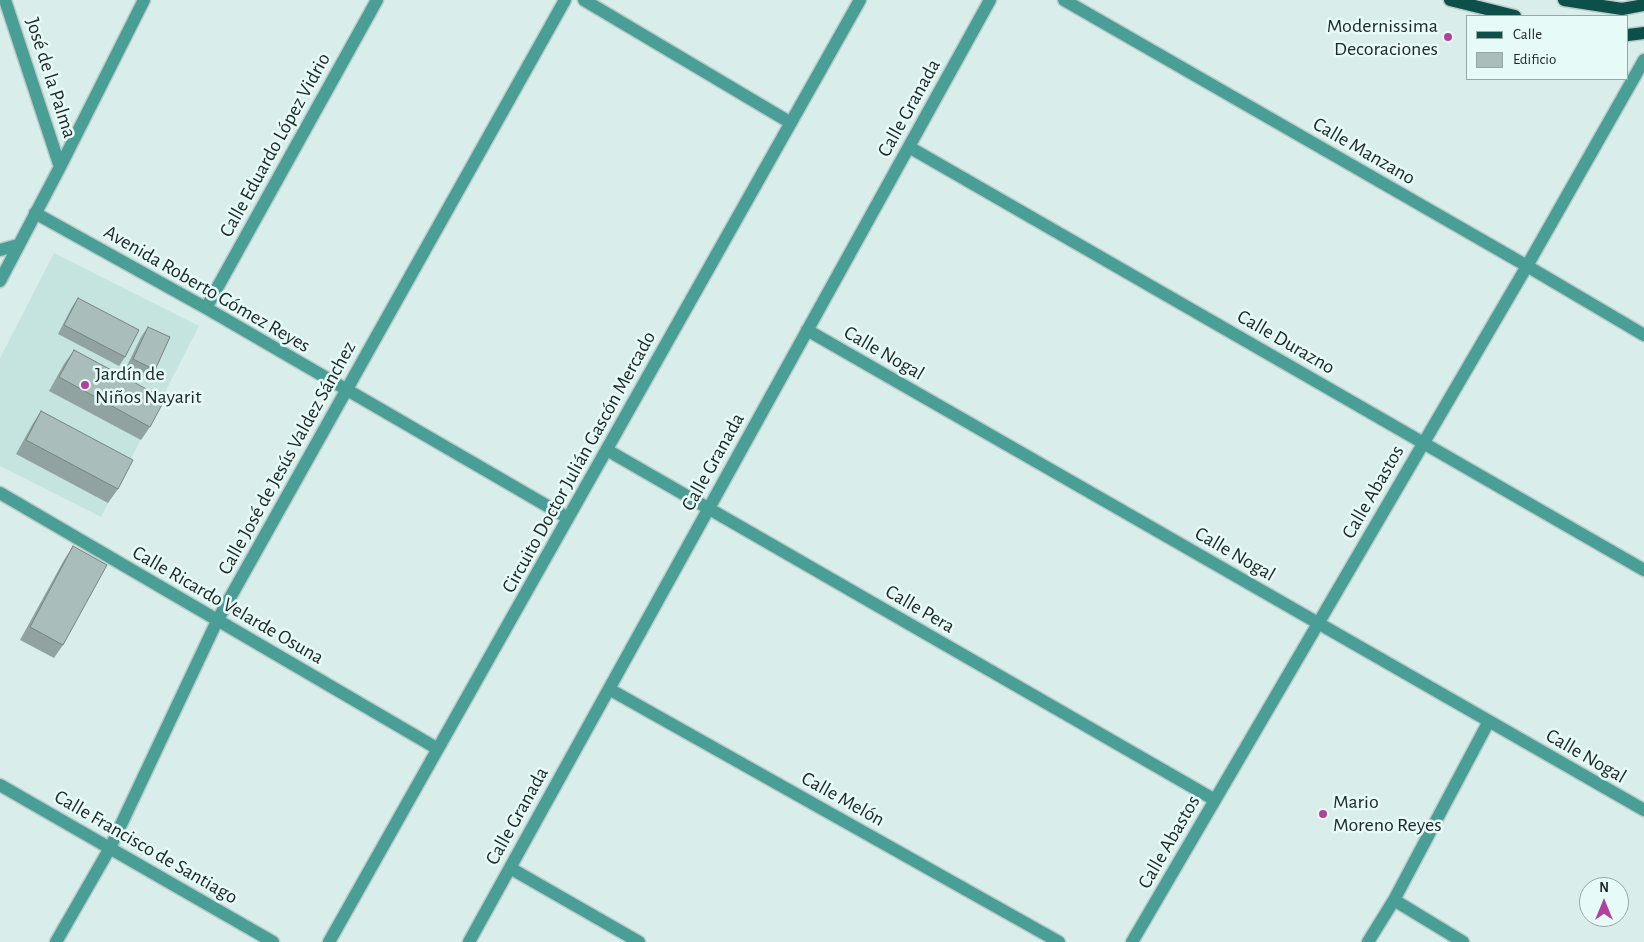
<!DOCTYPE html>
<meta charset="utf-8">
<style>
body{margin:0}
#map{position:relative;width:1644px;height:942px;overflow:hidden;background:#d9eeeb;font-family:"Alegreya Sans",sans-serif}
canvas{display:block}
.legend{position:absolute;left:1466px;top:15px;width:162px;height:65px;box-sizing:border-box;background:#e6fbf8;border:1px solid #97a7a4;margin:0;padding:6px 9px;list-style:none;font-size:15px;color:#212927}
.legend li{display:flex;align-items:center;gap:10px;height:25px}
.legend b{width:25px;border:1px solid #97a7a4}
.north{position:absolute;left:1579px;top:877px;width:50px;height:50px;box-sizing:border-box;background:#e6fbf8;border:1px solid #97a7a4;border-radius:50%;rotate:0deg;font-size:14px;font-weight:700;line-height:20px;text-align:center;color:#212927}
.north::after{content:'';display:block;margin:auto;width:18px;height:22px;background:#b2419d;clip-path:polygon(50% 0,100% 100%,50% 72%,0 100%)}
</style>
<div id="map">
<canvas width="1644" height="942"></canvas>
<ul class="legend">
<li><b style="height:6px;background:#0d504a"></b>Calle</li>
<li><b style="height:14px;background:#a9bdba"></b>Edificio</li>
</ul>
<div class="north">N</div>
</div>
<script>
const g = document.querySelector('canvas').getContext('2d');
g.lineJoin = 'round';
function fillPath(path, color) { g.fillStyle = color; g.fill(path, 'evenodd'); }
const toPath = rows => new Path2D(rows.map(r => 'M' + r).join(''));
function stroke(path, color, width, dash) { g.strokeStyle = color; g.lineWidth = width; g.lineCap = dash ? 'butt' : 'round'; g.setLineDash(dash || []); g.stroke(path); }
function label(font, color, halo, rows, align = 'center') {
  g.font = font + ' "Alegreya Sans",sans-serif'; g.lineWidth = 5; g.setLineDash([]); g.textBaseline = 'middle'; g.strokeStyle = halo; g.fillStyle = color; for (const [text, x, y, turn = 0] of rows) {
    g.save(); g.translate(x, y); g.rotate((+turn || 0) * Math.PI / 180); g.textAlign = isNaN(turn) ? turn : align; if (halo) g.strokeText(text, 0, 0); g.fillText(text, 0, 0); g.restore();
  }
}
fillPath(toPath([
 [54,253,199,326,101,517,0,466,0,358]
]), '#c6e4df');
const minor = toPath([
 [5,0,60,167],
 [584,0,791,123],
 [1064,0,1527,266,1644,335],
 [909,147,1644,570],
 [35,213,206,308,568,518],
 [0,250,18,245],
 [0,281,60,167,144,0],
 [206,308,377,0],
 [807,330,1644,810],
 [607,450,1215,800],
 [0,493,438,749],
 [609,689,1059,942],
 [0,785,273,942],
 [510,868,639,942],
 [1394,900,1463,942],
 [56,942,110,848,217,621,565,0],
 [329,942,860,0],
 [469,942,990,0],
 [1132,942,1527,266,1644,60],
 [1368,942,1394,900,1489,721]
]);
const primary = toPath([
 [1450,0,1515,16],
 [1564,0,1622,9,1644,5],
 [1628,35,1644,33]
]);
stroke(minor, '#b8cbc8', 15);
stroke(primary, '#b8cbc8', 15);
stroke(minor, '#499e95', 12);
stroke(primary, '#0d504a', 12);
fillPath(toPath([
 [78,298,125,357,119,366,58,334,72,307],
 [148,327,155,370,148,379,126,368,141,337],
 [74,350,150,427,141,440,49,391,64,364],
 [41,411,118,489,108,503,16,454,32,425],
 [73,546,63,645,54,658,20,640,64,560]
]), '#91a3a0');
const building = toPath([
 [78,298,139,330,125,357,64,325,78,298],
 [148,327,170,337,155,370,133,359,148,327],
 [74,350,165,399,150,427,59,377,74,350],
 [41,411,133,460,118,489,26,440,41,411],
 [73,546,107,565,63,645,30,627,73,546]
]);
fillPath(building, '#a9bdba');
stroke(building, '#768482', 1);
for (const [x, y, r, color] of [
 [1448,37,5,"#b2419d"],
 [85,385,5,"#b2419d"],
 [1323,814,5,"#b2419d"]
]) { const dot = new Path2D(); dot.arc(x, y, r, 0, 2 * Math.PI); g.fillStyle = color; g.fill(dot); stroke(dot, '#e6fbf8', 2); }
label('20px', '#212927', '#e6fbf8', [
 ["Modernissima",1438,26,"right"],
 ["Decoraciones",1438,49,"right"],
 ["Jardín de",95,374],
 ["Niños Nayarit",95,397],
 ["Mario",1333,802],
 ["Moreno Reyes",1333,825]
], 'left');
label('20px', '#212927', '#e6fbf8', [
 ["José de la Palma",51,78,72],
 ["Calle Granada",909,108,-61],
 ["Calle Eduardo López Vidrio",275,145,-61],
 ["Calle Manzano",1364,151,30],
 ["Avenida Roberto Gómez Reyes",207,289,30],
 ["Calle Durazno",1286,342,30],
 ["Calle Nogal",884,353,30],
 ["Calle José de Jesús Valdez Sánchez",287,458,-61],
 ["Circuito Doctor Julián Gascón Mercado",579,462,-61],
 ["Calle Granada",713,462,-61],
 ["Calle Abastos",1373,492,-60],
 ["Calle Nogal",1235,554,30],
 ["Calle Ricardo Velarde Osuna",228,605,30],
 ["Calle Pera",920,609,30],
 ["Calle Nogal",1586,756,30],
 ["Calle Melón",843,799,29],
 ["Calle Granada",517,816,-61],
 ["Calle Abastos",1169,842,-60],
 ["Calle Francisco de Santiago",146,847,30]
]);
</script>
